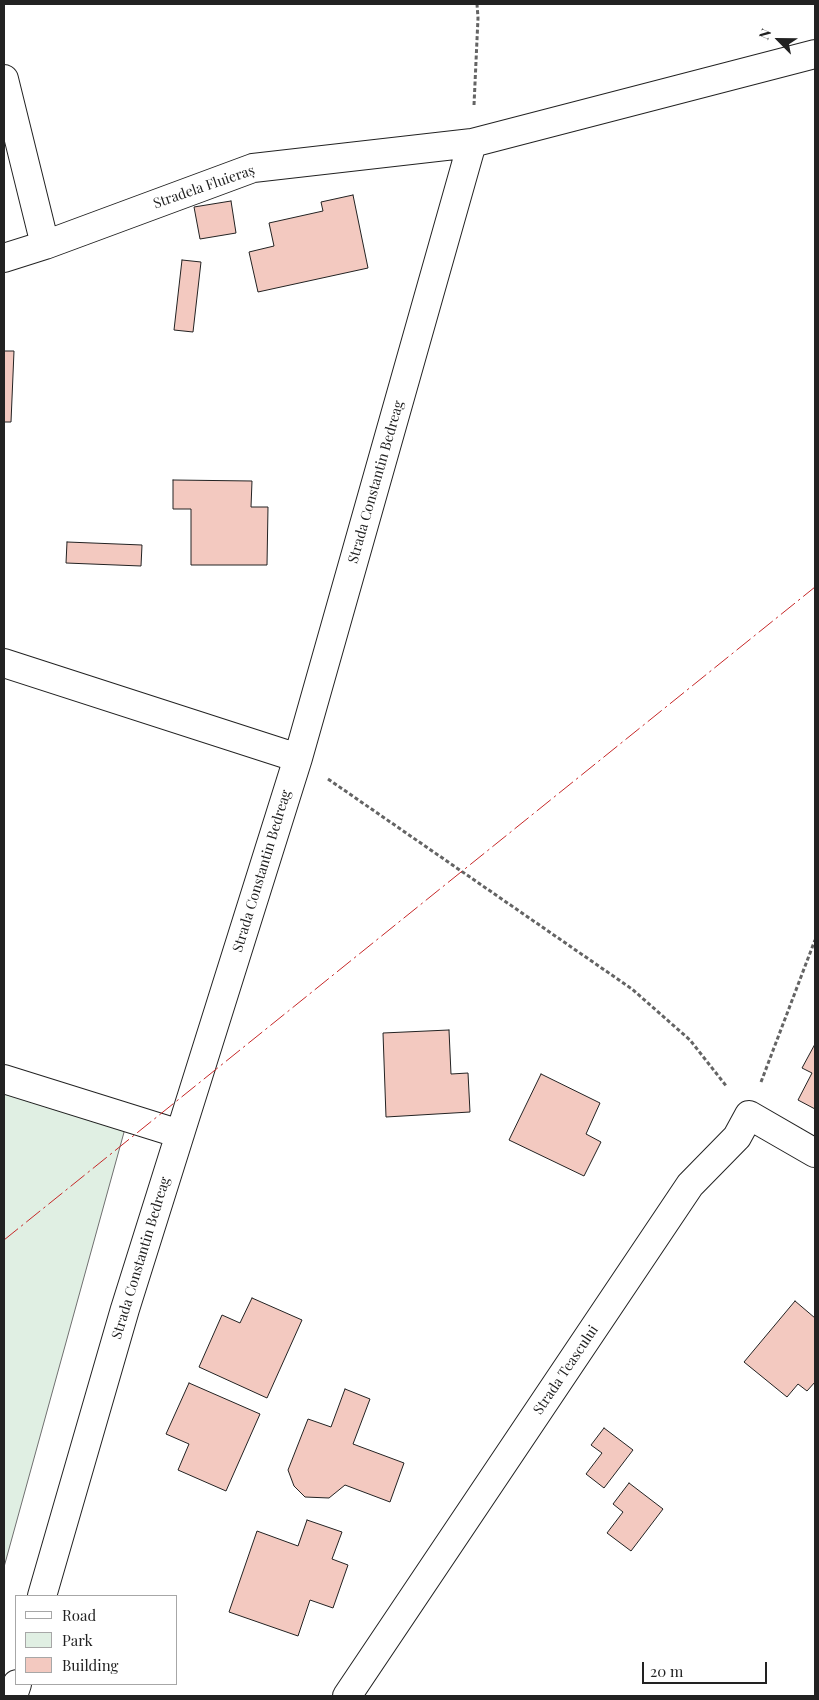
<!DOCTYPE html>
<meta charset="utf-8">
<style>
body{margin:0}
#map{position:relative;width:819px;height:1700px;overflow:hidden;background:#fff;font-family:"Playfair Display",serif}
canvas{display:block}
.frame{position:absolute;inset:0;border:5px solid #222;pointer-events:none}
.legend{position:absolute;left:15px;top:1595px;width:162px;height:90px;box-sizing:border-box;background:#fff;border:1px solid #a7a7a7;margin:0;padding:6px 9px;list-style:none;font-size:15px;color:#222}
.legend li{display:flex;align-items:center;gap:10px;height:25px}
.legend b{width:25px;border:1px solid #a7a7a7}
.north{position:absolute;left:754px;top:15px;width:50px;height:50px;-webkit-text-stroke:4px #fff;paint-order:stroke;rotate:293deg;font-size:14px;font-weight:700;line-height:20px;text-align:center;color:#222}
.north::after{content:'';display:block;margin:auto;width:18px;height:22px;background:#222;clip-path:polygon(50% 0,100% 100%,50% 72%,0 100%)}
.scale{position:absolute;left:642px;top:1662px;width:125px;height:22px;box-sizing:border-box;border:2px solid #222;border-top:0;padding-left:6px;font-size:15px;line-height:18px;white-space:nowrap;color:#222;-webkit-text-stroke:4px #fff;paint-order:stroke}
</style>
<div id="map">
<canvas width="819" height="1700"></canvas>
<div class="frame"></div>
<ul class="legend">
<li><b style="height:6px;background:#fff"></b>Road</li>
<li><b style="height:14px;background:#e0efe3"></b>Park</li>
<li><b style="height:14px;background:#f3c9c0"></b>Building</li>
</ul>
<div class="north">N</div>
<div class="scale">20 m</div>
</div>
<script>
const g = document.querySelector('canvas').getContext('2d');
g.lineJoin = 'round';
function fillPath(path, color) { g.fillStyle = color; g.fill(path, 'evenodd'); }
const toPath = rows => new Path2D(rows.map(r => 'M' + r).join(''));
function stroke(path, color, width, dash) { g.strokeStyle = color; g.lineWidth = width; g.lineCap = dash ? 'butt' : 'round'; g.setLineDash(dash || []); g.stroke(path); }
function label(font, color, halo, rows, align = 'center') {
  g.font = font + ' "Playfair Display",serif'; g.lineWidth = 4; g.setLineDash([]); g.textBaseline = 'middle'; g.strokeStyle = halo; g.fillStyle = color; for (const [text, x, y, turn = 0] of rows) {
    g.save(); g.translate(x, y); g.rotate((+turn || 0) * Math.PI / 180); g.textAlign = isNaN(turn) ? turn : align; if (halo) g.strokeText(text, 0, 0); g.fillText(text, 0, 0); g.restore();
  }
}
const green = toPath([
 [4,1091,126,1125,4,1567,4,1091]
]);
fillPath(green, '#e0efe3');
stroke(green, '#6f6f6f', 1);
const building = toPath([
 [353,195,368,268,258,292,249,252,274,246,269,223,323,211,321,202,353,195],
 [231,201,236,233,200,239,194,207,231,201],
 [182,260,201,262,193,332,174,330,182,260],
 [4,351,14,351,11,422,4,422,4,351],
 [173,480,252,481,251,507,268,507,267,565,191,565,191,509,173,509,173,480],
 [67,542,142,545,141,566,66,563,67,542],
 [449,1030,451,1074,468,1073,470,1112,386,1117,383,1033,449,1030],
 [815,1044,815,1109,798,1100,812,1073,802,1068,815,1044],
 [541,1074,600,1103,586,1134,601,1142,584,1176,509,1140,541,1074],
 [252,1298,302,1320,267,1398,199,1367,222,1315,240,1323,252,1298],
 [795,1301,815,1318,815,1382,807,1391,798,1384,787,1397,744,1362,795,1301],
 [189,1383,260,1414,226,1491,178,1470,189,1444,166,1434,189,1383],
 [345,1389,370,1399,353,1444,404,1463,390,1502,345,1485,329,1498,305,1497,294,1486,288,1470,308,1419,331,1427,345,1389],
 [604,1428,633,1450,604,1488,586,1474,602,1453,591,1445,604,1428],
 [629,1483,663,1509,631,1551,607,1533,623,1512,613,1504,629,1483],
 [307,1520,342,1532,332,1559,348,1565,333,1608,310,1600,298,1636,229,1612,257,1531,298,1546,307,1520]
]);
fillPath(building, '#f3c9c0');
stroke(building, '#222', 1);
const minor = toPath([
 [4,79,45,245],
 [4,258,45,245,253,168,472,143,815,54],
 [4,663,298,758],
 [4,1079,180,1134],
 [42,1596,125,1309,298,758,472,143],
 [13,1696,17,1684],
 [347,1696,690,1185,737,1137,749,1115,815,1153]
]);
stroke(minor, '#222', 30);
stroke(toPath([
 [474,105,478,18,477,4],
 [328,779,632,989,690,1040,727,1087],
 [761,1082,815,940]
]), '#646464', 3, [4, 2.5]);
stroke(minor, '#fff', 28);
stroke(toPath([
 [4,1240,815,587]
]), '#c62828', 1, [18, 4, 2.5, 4]);
label('14px', '#222', '#fff', [
 ["Stradela Fluieraș",204,187,-19],
 ["Strada Constantin Bedreag",376,482,-74],
 ["Strada Constantin Bedreag",262,871,-73],
 ["Strada Constantin Bedreag",141,1258,-73],
 ["Strada Teascului",566,1370,-56]
]);
</script>
